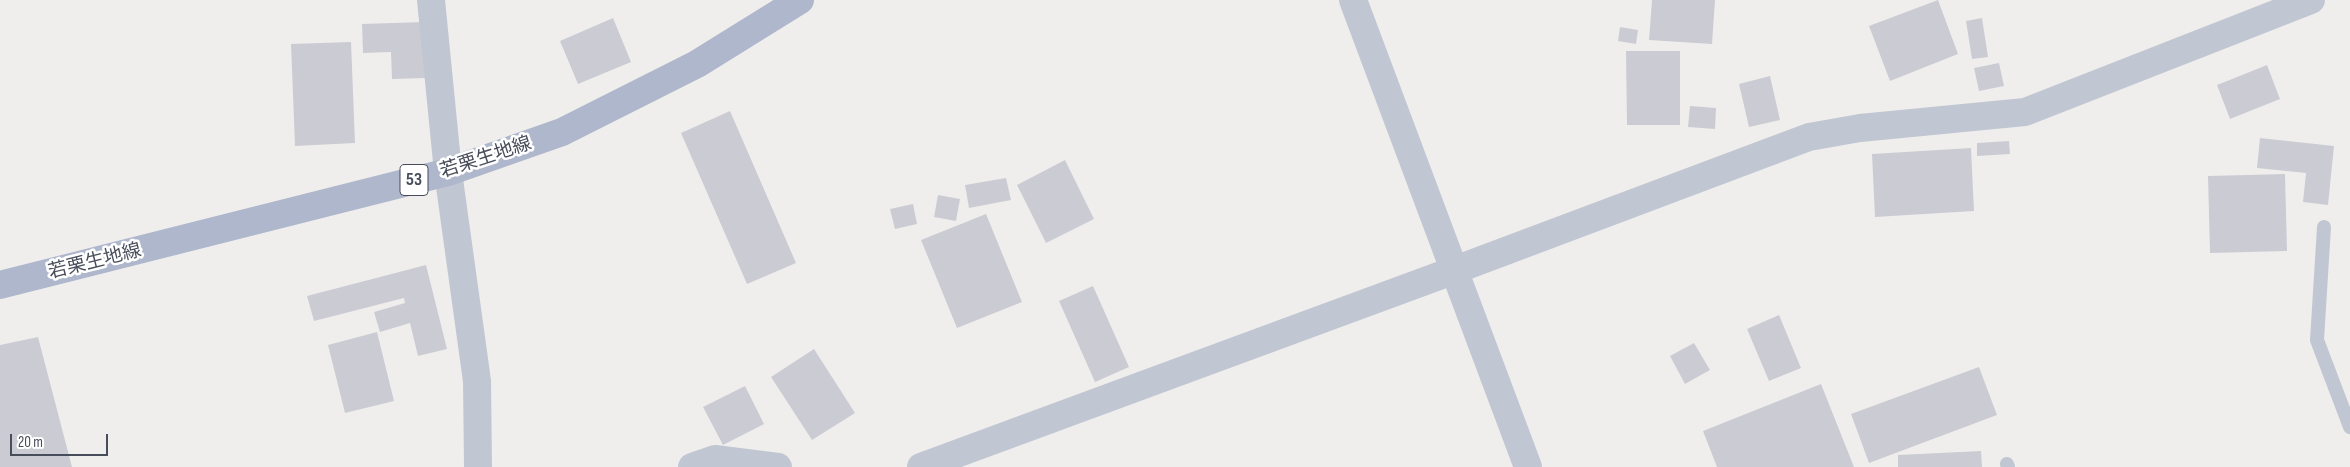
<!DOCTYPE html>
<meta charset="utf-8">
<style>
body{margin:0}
#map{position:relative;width:2350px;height:467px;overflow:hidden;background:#f0eeed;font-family:"Sofia Sans Condensed",sans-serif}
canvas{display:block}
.scale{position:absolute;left:10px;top:434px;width:98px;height:22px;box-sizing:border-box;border:2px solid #474d5a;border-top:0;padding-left:6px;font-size:15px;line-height:18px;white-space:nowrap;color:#474d5a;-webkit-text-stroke:4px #fff;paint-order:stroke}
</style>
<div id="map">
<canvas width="2350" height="467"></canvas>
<div class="scale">20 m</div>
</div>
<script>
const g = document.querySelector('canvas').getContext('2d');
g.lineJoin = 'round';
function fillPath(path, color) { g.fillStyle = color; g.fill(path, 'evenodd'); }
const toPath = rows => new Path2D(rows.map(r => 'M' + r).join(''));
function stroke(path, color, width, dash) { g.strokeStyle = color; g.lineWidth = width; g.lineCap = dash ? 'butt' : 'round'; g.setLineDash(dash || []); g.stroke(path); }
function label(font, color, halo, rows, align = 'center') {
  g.font = font + ' "Sofia Sans Condensed","Noto Sans JP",sans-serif'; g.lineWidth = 5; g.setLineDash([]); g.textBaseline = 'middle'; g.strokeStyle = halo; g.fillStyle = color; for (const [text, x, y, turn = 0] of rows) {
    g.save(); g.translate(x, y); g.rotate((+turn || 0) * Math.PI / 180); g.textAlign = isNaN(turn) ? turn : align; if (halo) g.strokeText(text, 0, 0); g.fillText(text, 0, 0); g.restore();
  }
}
fillPath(toPath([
 [1652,0,1715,0,1712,44,1649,40],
 [1938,0,1958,54,1890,81,1869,26],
 [613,18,631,62,578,84,560,41],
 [1982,18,1988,57,1972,59,1966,21],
 [424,22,426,78,392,79,391,52,363,53,362,24],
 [1620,27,1638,30,1636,44,1618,41],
 [351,42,355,143,295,146,291,44],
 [1626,51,1680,51,1680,125,1627,125],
 [1999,63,2004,86,1979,91,1974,68],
 [2267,65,2280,99,2230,119,2217,85],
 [1770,76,1780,120,1749,127,1739,84],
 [1690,106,1716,108,1715,129,1688,127],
 [730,111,796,263,747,284,681,133],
 [2260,138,2334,146,2328,205,2303,202,2306,173,2257,168],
 [2009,141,2010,154,1977,156,1977,143],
 [1971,148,1974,211,1875,217,1872,154],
 [1065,160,1094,219,1046,243,1017,185],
 [2285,174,2287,251,2210,253,2208,176],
 [1006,178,1011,200,969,208,965,185],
 [938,195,960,199,956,221,934,217],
 [913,204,917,224,895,229,890,209],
 [986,214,1022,302,957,328,921,240],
 [426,265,447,349,418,356,410,323,380,332,374,312,405,303,404,298,314,321,307,296],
 [1093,286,1129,367,1095,382,1059,301],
 [1779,315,1801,368,1769,381,1747,329],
 [377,332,394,401,345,413,328,345],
 [38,337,72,467,0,467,0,345],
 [1694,343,1710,370,1685,384,1670,356],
 [814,349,855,413,812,440,771,377],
 [1979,367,1997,415,1869,463,1851,414],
 [1821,384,1854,467,1717,467,1703,431],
 [745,386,764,424,723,445,703,407],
 [1981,451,1982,467,1898,467,1898,455]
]), '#cbcbd3');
stroke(toPath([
 [2324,227,2317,340,2350,427],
 [2007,464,2008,467]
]), '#c1c7d2', 14);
stroke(toPath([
 [431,0,448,172,477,381,478,467],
 [1353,0,1528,467],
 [692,467,715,459,778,467],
 [921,467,1455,270,1809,137,1860,128,2025,112,2311,0]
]), '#c1c7d2', 28);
stroke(toPath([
 [0,285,448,172,562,132,697,64,800,0]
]), '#aeb7cb', 28);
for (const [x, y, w] of [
 [414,180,28]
]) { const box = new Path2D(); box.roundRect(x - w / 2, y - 15.5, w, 31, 4); g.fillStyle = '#fff'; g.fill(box); stroke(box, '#474d5a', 1); }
label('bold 18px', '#474d5a', null, [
 ["53",414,180]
]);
label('19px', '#474d5a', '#fff', [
 ["若栗生地線",486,158,-18],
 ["若栗生地線",95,262,-14]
]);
</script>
